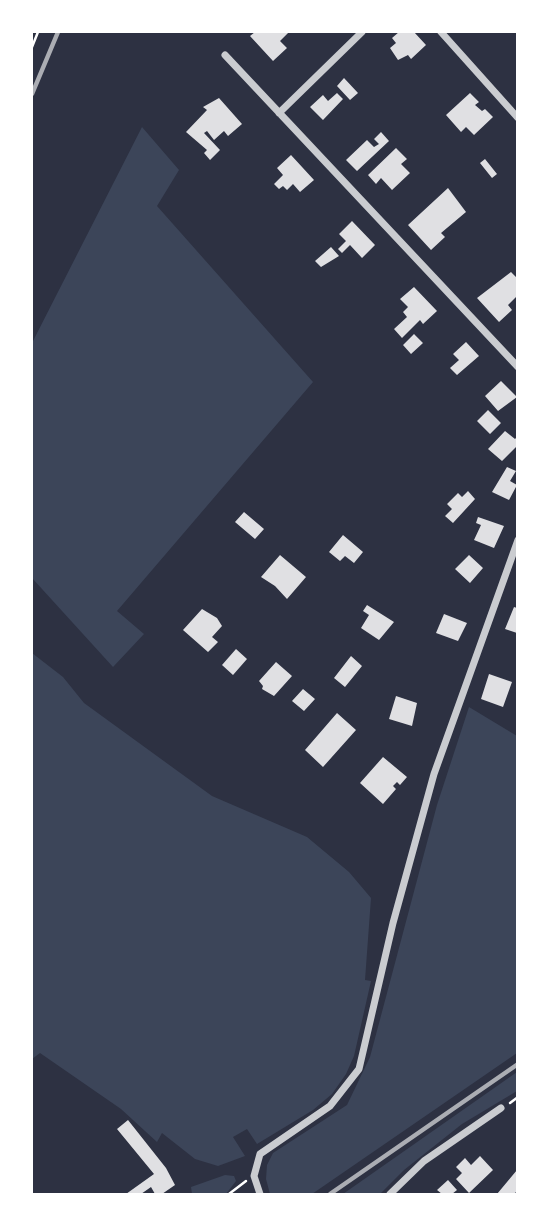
<!DOCTYPE html>
<style>
body{margin:0}
#map{position:relative;width:549px;height:1226px;overflow:hidden;background:#2d3142;font-family:Rubik,sans-serif}
canvas{display:block}
.frame{position:absolute;inset:0;border:33px solid #fff;pointer-events:none}
</style>
<div id="map">
<canvas width="549" height="1226"></canvas>
<div class="frame"></div>
</div>
<script>
const g = document.querySelector('canvas').getContext('2d');
g.lineJoin = 'round';
function fillPath(path, color) { g.fillStyle = color; g.fill(path, 'evenodd'); }
const toPath = rows => new Path2D(rows.map(r => 'M' + r).join(''));
function stroke(path, color, width, dash) { g.strokeStyle = color; g.lineWidth = width; g.lineCap = dash ? 'butt' : 'round'; g.setLineDash(dash || []); g.stroke(path); }
fillPath(toPath([
 [142,127,179,170,157,206,313,382,117,611,144,634,113,667,32,578,32,343],
 [32,653,63,677,84,703,212,796,307,837,349,872,371,898,365,980,371,981,354,1056,346,1074,332,1094,313,1110,257,1144,247,1129,233,1137,245,1156,218,1166,195,1159,162,1133,157,1142,121,1109,40,1053,32,1059],
 [469,707,517,736,517,1053,312,1194,270,1194,266,1179,267,1165,273,1153,347,1105,370,1057,437,805],
 [517,1072,517,1091,462,1124,404,1170,380,1194,343,1194],
 [225,1175,234,1176,236,1181,226,1194,192,1194,191,1187]
]), '#3c4559');
fillPath(toPath([
 [255,32,289,32,280,41,287,48,273,61,250,36],
 [399,32,414,32,426,45,411,59,408,55,398,60,390,48,396,43,392,38],
 [344,78,358,93,350,100,337,86],
 [337,93,343,99,323,120,310,107,323,95,328,101],
 [470,93,479,102,475,105,482,111,485,109,493,117,474,135,466,127,461,132,446,115],
 [219,98,242,124,228,136,224,131,214,140,207,131,204,133,220,150,210,160,204,153,207,150,186,132,207,110,203,107],
 [381,132,389,141,357,171,346,160,367,140,374,147,379,144,374,139],
 [396,148,407,159,401,164,410,173,392,190,381,178,376,184,368,175],
 [291,155,314,180,300,192,293,184,287,190,283,186,279,189,274,184,283,175,277,168],
 [485,159,497,174,492,178,480,163],
 [448,188,466,212,441,233,445,237,431,250,408,225],
 [352,221,375,245,362,258,350,245,342,253,338,249,346,241,339,234],
 [331,247,339,256,321,267,315,261],
 [511,272,517,278,517,296,508,305,512,310,499,322,477,298],
 [414,287,437,311,423,324,420,320,402,338,394,329,407,317,403,312,408,307,400,299],
 [414,334,423,343,411,354,403,345],
 [466,342,479,356,457,375,450,368,459,360,453,354],
 [501,381,517,397,498,411,485,396],
 [488,410,501,423,490,434,477,421],
 [505,431,515,439,517,437,517,446,502,461,488,449],
 [507,467,516,471,510,481,517,485,509,500,492,492],
 [468,491,475,499,453,523,445,516,452,509,447,504,458,493,462,497],
 [244,512,264,529,255,539,235,522],
 [478,517,504,526,494,548,474,540,481,525,476,523],
 [343,535,363,552,354,563,345,556,340,561,329,552],
 [280,555,306,577,287,599,275,586,261,577],
 [469,555,483,568,470,583,455,569],
 [367,605,394,622,379,640,361,628,369,615,363,611],
 [514,607,517,608,517,633,505,629],
 [202,609,217,618,222,626,212,637,218,642,208,652,183,630],
 [444,614,467,623,458,641,436,633],
 [236,649,247,659,233,675,222,665],
 [351,656,362,666,345,687,334,678],
 [276,662,292,676,274,696,262,689,263,686,259,681],
 [489,674,512,682,503,707,481,699],
 [303,689,315,699,304,711,292,701],
 [396,696,417,703,412,726,389,719],
 [337,713,356,730,323,767,305,750],
 [383,757,407,777,400,785,397,782,393,786,396,789,383,804,360,783],
 [128,1120,166,1168,175,1185,162,1194,155,1194,151,1187,141,1194,126,1194,154,1174,117,1129],
 [480,1156,493,1170,469,1193,456,1179,462,1173,456,1167,465,1158,471,1165],
 [517,1170,517,1191,514,1194,497,1194],
 [448,1180,457,1190,452,1194,442,1194,437,1190]
]), '#e0e0e3');
stroke(toPath([
 [32,47,38,32],
 [510,1103,518,1097],
 [229,1194,246,1181]
]), '#fff', 2.5);
stroke(toPath([
 [441,32,518,118],
 [225,55,518,367],
 [279,113,362,32],
 [260,1194,254,1176,260,1154,330,1106,359,1069,393,923,434,774,518,540],
 [390,1194,424,1161,501,1108]
]), '#caccd0', 7);
stroke(toPath([
 [32,94,58,32],
 [330,1194,518,1064]
]), '#abadb3', 4.5);
</script>
